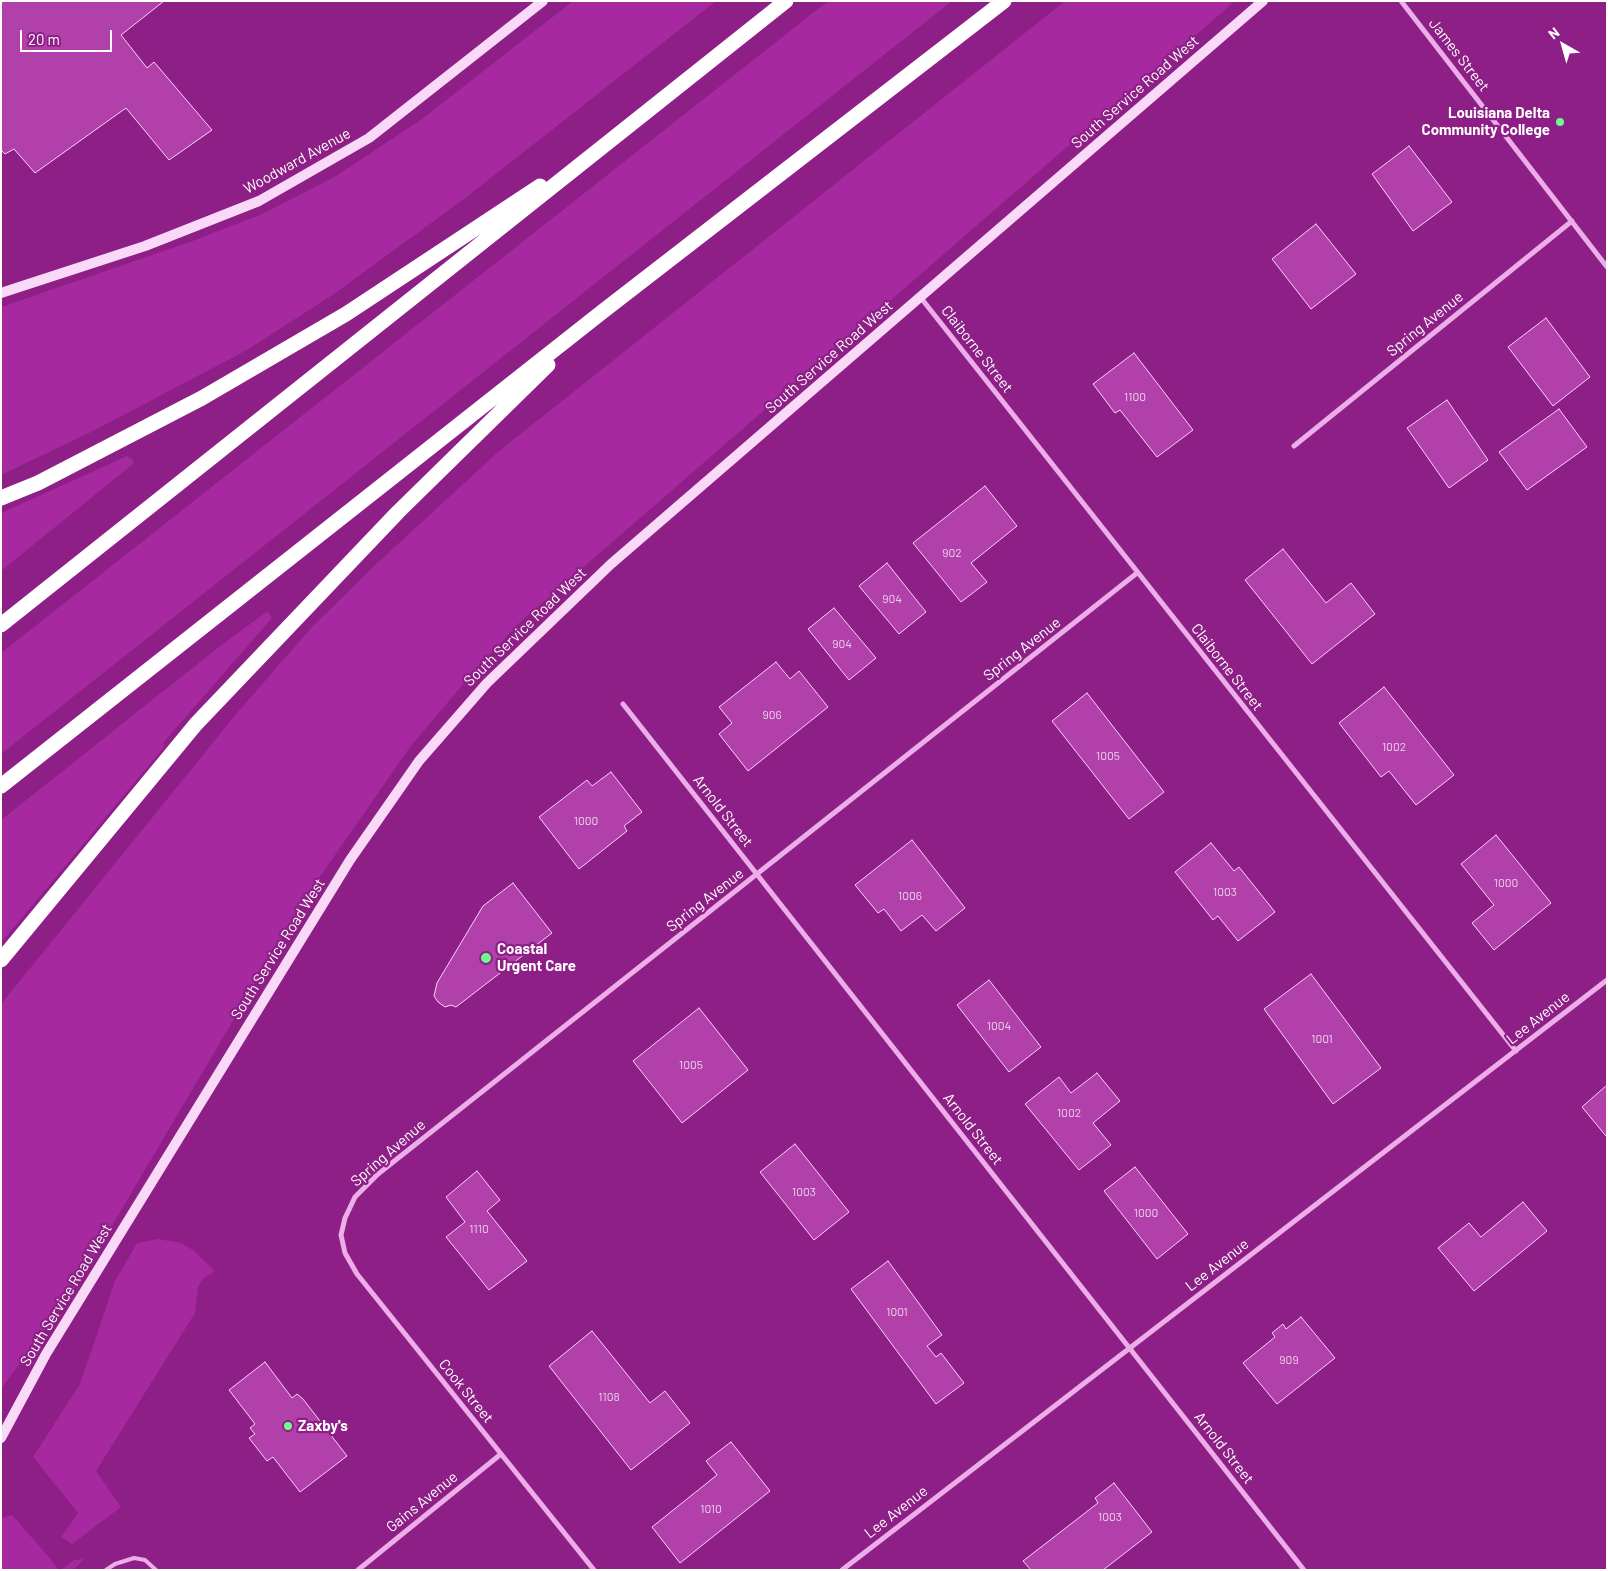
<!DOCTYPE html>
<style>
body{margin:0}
#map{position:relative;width:1608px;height:1571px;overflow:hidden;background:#8d1f86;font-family:Barlow,sans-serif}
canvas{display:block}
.frame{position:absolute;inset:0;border:2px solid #fff;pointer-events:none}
.north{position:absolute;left:1538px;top:20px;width:50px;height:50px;-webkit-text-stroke:4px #8d1f86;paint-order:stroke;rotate:322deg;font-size:14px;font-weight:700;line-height:20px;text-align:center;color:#fff}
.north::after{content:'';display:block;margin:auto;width:18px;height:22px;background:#fff;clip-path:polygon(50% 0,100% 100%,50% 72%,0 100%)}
.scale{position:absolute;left:20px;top:30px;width:92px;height:22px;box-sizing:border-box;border:2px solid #fff;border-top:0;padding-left:6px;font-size:15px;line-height:18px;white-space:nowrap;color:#fff;-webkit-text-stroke:4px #8d1f86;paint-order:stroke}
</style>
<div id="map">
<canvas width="1608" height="1571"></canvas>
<div class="frame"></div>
<div class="north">N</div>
<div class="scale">20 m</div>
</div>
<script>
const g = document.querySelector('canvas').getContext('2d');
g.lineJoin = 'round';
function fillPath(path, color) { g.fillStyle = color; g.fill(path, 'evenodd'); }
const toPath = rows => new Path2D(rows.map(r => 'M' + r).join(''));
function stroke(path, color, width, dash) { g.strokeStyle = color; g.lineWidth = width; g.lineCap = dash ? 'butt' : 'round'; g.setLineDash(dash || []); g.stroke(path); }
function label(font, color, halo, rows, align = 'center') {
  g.font = font + ' Barlow,sans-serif'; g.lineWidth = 4.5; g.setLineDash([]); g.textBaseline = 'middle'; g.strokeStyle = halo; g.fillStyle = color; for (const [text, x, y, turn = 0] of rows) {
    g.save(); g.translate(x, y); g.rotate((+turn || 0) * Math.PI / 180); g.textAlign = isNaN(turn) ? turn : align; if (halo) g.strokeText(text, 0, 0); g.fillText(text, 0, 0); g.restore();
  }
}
fillPath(toPath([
 [573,1,716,1,464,199,334,294,247,350,93,431,1,475,1,307,190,242,262,214,336,176,422,119],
 [828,1,952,1,1,754,1,653],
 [1065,1,1235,1,517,625,471,675,410,747,306,897,74,1290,1,1389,1,1004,237,713,311,628,372,568,498,452],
 [127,456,133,460,133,464,1,571,1,513],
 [268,611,272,618,163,743,164,747,1,943,1,820,224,643],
 [158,1239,181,1243,193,1250,215,1271,203,1279,198,1287,195,1313,96,1471,121,1507,72,1544,61,1537,78,1513,33,1457,80,1384,115,1281,137,1243],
 [12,1515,48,1556,59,1570,1,1570,1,1518],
 [84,1559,73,1570,61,1570,74,1560]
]), '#a6299f');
const building = toPath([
 [1,1,164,1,121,35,147,68,154,62,212,130,169,160,126,108,35,173,14,149,5,154,1,150,1,1],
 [1409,146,1452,202,1413,231,1372,174,1409,146],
 [1316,224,1356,274,1311,309,1272,259,1316,224],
 [1546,318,1590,377,1553,406,1508,347,1546,318],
 [1134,353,1193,430,1157,457,1120,410,1115,413,1093,384,1134,353],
 [1447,400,1488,460,1449,488,1407,428,1447,400],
 [1559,409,1587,447,1527,490,1499,452,1559,409],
 [985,486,1017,526,971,563,987,582,961,602,913,543,985,486],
 [1283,549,1326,603,1351,583,1375,614,1312,664,1245,580,1283,549],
 [887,563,926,612,899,634,859,586,887,563],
 [834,608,876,658,849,680,808,629,834,608],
 [776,662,790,679,799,671,828,707,748,771,719,734,732,723,719,707,776,662],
 [1384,687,1454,775,1416,805,1389,771,1381,777,1339,723,1384,687],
 [1087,693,1164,792,1129,819,1052,721,1087,693],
 [611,772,642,812,624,826,627,831,579,869,539,817,587,780,592,786,611,772],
 [1496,835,1551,903,1494,950,1472,923,1494,905,1461,864,1496,835],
 [912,840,965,908,936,931,922,915,901,931,884,909,878,913,855,885,912,840],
 [1211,843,1234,871,1239,867,1275,912,1238,941,1218,916,1213,920,1175,872,1211,843],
 [513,883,552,933,456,1007,451,1005,445,1007,438,1002,434,996,437,983,483,906,513,883],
 [1311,974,1381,1068,1333,1104,1264,1009,1311,974],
 [989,980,1041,1047,1009,1072,957,1005,989,980],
 [699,1008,748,1070,682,1123,633,1061,699,1008],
 [1097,1073,1120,1101,1093,1123,1111,1145,1079,1170,1025,1104,1059,1077,1071,1093,1097,1073],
 [1607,1085,1607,1135,1606,1136,1582,1107,1607,1085],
 [795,1144,849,1212,814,1240,760,1172,795,1144],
 [1135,1167,1188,1234,1157,1259,1104,1191,1135,1167],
 [477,1171,500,1200,487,1211,527,1261,489,1290,446,1237,465,1222,446,1197,477,1171],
 [1523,1202,1547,1231,1474,1291,1438,1248,1469,1223,1481,1237,1523,1202],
 [888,1261,942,1335,927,1346,936,1357,941,1353,964,1383,936,1404,851,1289,888,1261],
 [1301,1317,1335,1358,1277,1404,1243,1363,1275,1337,1272,1333,1283,1324,1286,1329,1301,1317],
 [592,1331,650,1403,665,1391,690,1423,631,1470,549,1366,592,1331],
 [265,1362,292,1398,297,1394,303,1399,347,1456,300,1492,273,1457,267,1461,249,1438,255,1434,250,1428,255,1424,229,1390,265,1362],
 [731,1442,770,1491,680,1563,652,1527,717,1475,706,1461,731,1442],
 [1114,1483,1152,1532,1103,1570,1031,1570,1023,1561,1098,1503,1095,1498,1114,1483]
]);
fillPath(building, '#b240aa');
stroke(building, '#f9d3f7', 1);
stroke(toPath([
 [106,1570,115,1564,134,1558,145,1560,156,1570]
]), '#ecade9', 4);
stroke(toPath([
 [1401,1,1607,267],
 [921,298,1516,1051],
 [1294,446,1572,221],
 [623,704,1304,1570],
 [358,1570,501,1454],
 [594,1570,357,1274,345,1253,341,1235,345,1218,355,1197,378,1174,1137,573],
 [842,1570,1607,980]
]), '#ecade9', 5);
stroke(toPath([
 [1,293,145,246,259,201,369,138,543,1],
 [1,1438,46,1354,350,860,419,761,487,683,611,564,1263,1]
]), '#f9d9f7', 10);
stroke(toPath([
 [1,498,38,483,202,398,346,314,540,186],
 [1,625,786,1],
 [1,786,602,312,1004,1],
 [1,960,196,724,398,512,548,365]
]), '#fff', 15);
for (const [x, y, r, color] of [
 [1560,122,5,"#6efa8c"],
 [486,958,6,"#6efa8c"],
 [288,1426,5,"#6efa8c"]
]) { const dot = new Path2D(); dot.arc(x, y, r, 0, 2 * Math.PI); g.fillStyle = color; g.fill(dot); stroke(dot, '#8d1f86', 2); }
label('12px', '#eccfea', null, [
 ["1100",1135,397],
 ["902",952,553],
 ["904",892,599],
 ["904",842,644],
 ["906",772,715],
 ["1002",1394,747],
 ["1005",1108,756],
 ["1000",586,821],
 ["1000",1506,883],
 ["1003",1225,892],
 ["1006",910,896],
 ["1004",999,1026],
 ["1001",1322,1039],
 ["1005",691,1065],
 ["1002",1069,1113],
 ["1003",804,1192],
 ["1000",1146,1213],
 ["1110",479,1229],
 ["1001",897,1312],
 ["909",1289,1360],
 ["1108",609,1397],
 ["1010",711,1509],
 ["1003",1110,1517]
]);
label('15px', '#fff', '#8d1f86', [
 ["James Street",1459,55,52],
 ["South Service Road West",1135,92,-41],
 ["Woodward Avenue",297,161,-29],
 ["Spring Avenue",1425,324,-39],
 ["Claiborne Street",977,349,52],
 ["South Service Road West",829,357,-41],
 ["South Service Road West",525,627,-44],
 ["Spring Avenue",1022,649,-38],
 ["Claiborne Street",1227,667,52],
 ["Arnold Street",723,811,52],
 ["Spring Avenue",705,900,-38],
 ["South Service Road West",278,949,-58],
 ["Lee Avenue",1538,1018,-38],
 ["Arnold Street",973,1129,52],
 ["Spring Avenue",388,1153,-41],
 ["Lee Avenue",1217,1265,-38],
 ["South Service Road West",66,1295,-59],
 ["Cook Street",466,1391,51],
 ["Arnold Street",1224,1448,52],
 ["Gains Avenue",422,1502,-39],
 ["Lee Avenue",896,1512,-38]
]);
label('bold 15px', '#fff', '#8d1f86', [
 ["Louisiana Delta",1550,113,"right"],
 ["Community College",1550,130,"right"],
 ["Coastal",497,949],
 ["Urgent Care",497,966],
 ["Zaxby's",298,1426]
], 'left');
</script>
